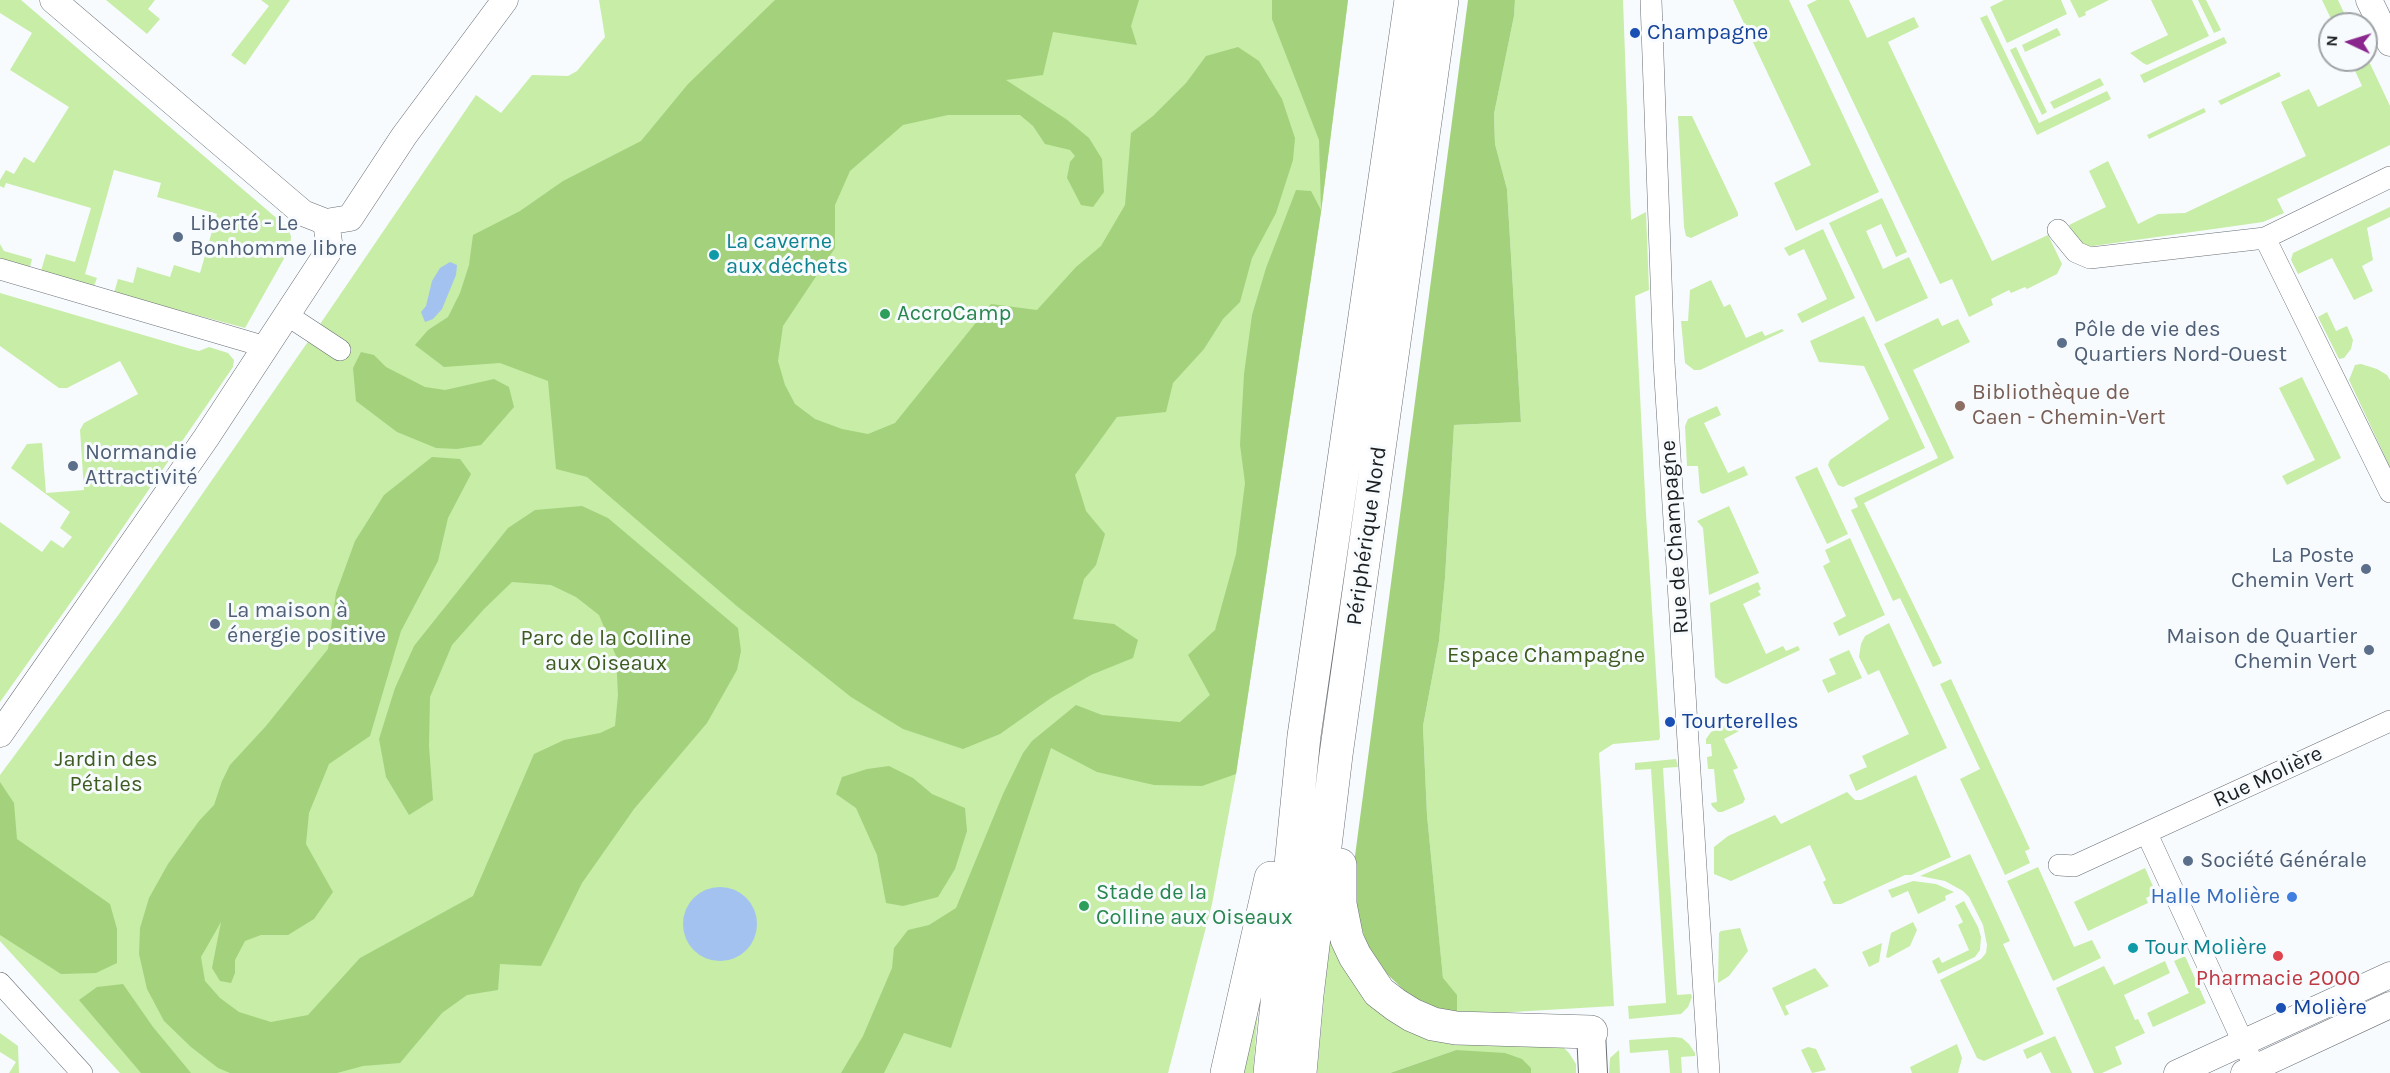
<!DOCTYPE html>
<meta charset="utf-8">
<style>
body{margin:0}
#map{position:relative;width:2390px;height:1073px;overflow:hidden;background:#f7fbfe;font-family:Karla,sans-serif}
canvas{display:block}
.north{position:absolute;left:2318px;top:12px;width:60px;height:60px;box-sizing:border-box;background:#f7fbfe;border:2px solid #9fa3a5;border-radius:50%;rotate:274deg;font-size:16px;font-weight:700;line-height:24px;text-align:center;color:#1c1e20}
.north::after{content:'';display:block;margin:auto;width:21px;height:27px;background:#8a268e;clip-path:polygon(50% 0,100% 100%,50% 72%,0 100%)}
</style>
<div id="map">
<canvas width="2390" height="1073"></canvas>
<div class="north">N</div>
</div>
<script>
const g = document.querySelector('canvas').getContext('2d');
g.lineJoin = 'round';
function fillPath(path, color) { g.fillStyle = color; g.fill(path, 'evenodd'); }
const toPath = rows => new Path2D(rows.map(r => 'M' + r).join(''));
function stroke(path, color, width, dash) { g.strokeStyle = color; g.lineWidth = width; g.lineCap = dash ? 'butt' : 'round'; g.setLineDash(dash || []); g.stroke(path); }
function label(font, color, halo, rows, align = 'center') {
  g.font = font + ' Karla,sans-serif'; g.lineWidth = 6; g.setLineDash([]); g.textBaseline = 'middle'; g.strokeStyle = halo; g.fillStyle = color; for (const [text, x, y, turn = 0] of rows) {
    g.save(); g.translate(x, y); g.rotate((+turn || 0) * Math.PI / 180); g.textAlign = isNaN(turn) ? turn : align; if (halo) g.strokeText(text, 0, 0); g.fillText(text, 0, 0); g.restore();
  }
}
fillPath(toPath([
 [0,0,21,0,287,227,291,236,290,248,245,328,114,293,118,279,133,283,137,267,170,277,174,265,200,273,217,214,157,197,161,183,114,170,85,274,97,278,94,286,41,271,46,254,75,262,91,208,6,183,4,188,0,186,0,180,6,170,14,174,24,157,34,163,69,107,10,70,32,33,0,13],
 [106,0,155,0,148,9,160,19,147,34],
 [261,0,290,0,245,65,231,55,269,6],
 [599,0,1348,0,1321,212,1236,774,1212,904,1168,1073,120,1073,0,941,0,775,119,614,314,333,476,95,501,113,532,75,568,76,577,71,605,37],
 [1515,0,1623,0,1631,220,1646,212,1649,290,1635,296,1646,514,1660,737,1659,740,1613,744,1599,753,1614,1006,1479,1014,1457,1012,1443,979,1427,815,1423,726,1439,641,1445,578,1454,425,1521,422,1507,189,1495,144,1494,114,1514,16],
 [1733,0,1789,0,1879,192,1796,231,1774,183,1811,165],
 [1817,0,1849,0,1867,38,1914,17,1919,27,1888,42,1992,261,2048,235,2062,264,2057,274,2027,289,2025,287,2011,293,2009,290,1991,299,1993,305,1969,317,1952,279,1940,284,1807,5],
 [2004,0,2061,0,2067,14,2007,43,1990,7],
 [2070,0,2109,0,2085,12,2086,15,2079,18],
 [2151,0,2192,0,2209,36,2147,65,2143,63,2130,53,2168,35],
 [2198,0,2206,0,2221,30,2214,33],
 [2322,0,2338,0,2346,17,2333,23],
 [1987,15,2039,123,2107,91,2111,99,2037,135,1980,18],
 [2057,28,2061,35,2025,52,2022,45],
 [2224,37,2227,43,2144,83,2140,75],
 [2016,47,2047,112,2042,115,2010,50],
 [2366,55,2390,106,2390,145,2277,199,2284,213,2263,222,2086,247,2073,234,2069,225,2106,207,2089,171,2108,161,2138,224,2158,214,2185,213,2306,156,2281,102,2309,89,2318,107,2362,86,2350,60,2366,60],
 [2279,72,2281,76,2221,105,2218,101],
 [2100,78,2104,85,2054,109,2050,102],
 [2204,108,2206,112,2149,139,2147,135],
 [1678,116,1692,116,1738,213,1738,216,1691,238,1686,236,1684,227],
 [1882,198,1907,252,1896,257,1881,224,1866,231,1883,269,1909,257,1928,298,1876,322,1829,223],
 [2390,207,2390,217,2367,228,2373,260,2362,266,2373,291,2354,300,2332,258,2298,274,2291,260,2293,253],
 [1823,229,1855,298,1802,323,1797,314,1827,299,1804,249,1789,256,1784,248],
 [0,244,4,251,32,259,30,267,0,258],
 [1711,280,1724,307,1730,304,1746,338,1762,331,1765,336,1782,329,1784,331,1700,370,1694,370,1685,363,1681,321,1688,321,1690,290],
 [0,293,191,349,199,351,209,347,228,353,234,360,233,367,93,571,0,702,0,522,42,552,51,540,63,548,72,537,60,528,70,512,11,468,27,444,42,443,46,493,84,490,80,430,84,423,138,394,120,361,67,388,59,388,0,346],
 [2327,312,2336,331,2347,326,2353,340,2351,349,2344,358,2339,359,2318,317],
 [1864,316,1925,448,1843,487,1838,485,1828,465,1830,460,1889,419,1864,366,1819,362,1810,341],
 [1938,318,1942,326,1958,319,1970,342,1913,370,1954,458,1864,503,1942,663,1933,667,1900,598,1893,601,1851,510,1858,507,1854,498,1938,458,1884,344],
 [2361,364,2377,369,2387,375,2390,380,2390,467,2349,380,2355,365],
 [2302,377,2341,458,2287,485,2282,476,2315,460,2279,388],
 [1717,406,1721,415,1704,423,1728,473,1744,466,1748,475,1703,494,1700,492,1698,466,1687,466,1685,426,1688,419],
 [1817,467,1848,534,1827,544,1795,477],
 [1729,506,1759,573,1709,595,1703,528,1697,521],
 [1850,538,1885,615,1839,636,1833,623,1846,616,1823,566,1830,562,1825,550],
 [1758,582,1761,589,1758,591,1761,595,1743,604,1766,654,1783,646,1786,651,1798,646,1800,650,1727,684,1722,683,1715,677,1710,603],
 [1889,623,1947,748,1856,791,1849,775,1867,767,1862,756,1909,734,1879,670,1868,675,1859,657,1861,644,1865,636],
 [1849,650,1862,678,1828,693,1822,680,1836,674,1829,659],
 [1951,679,2030,849,2025,851,2030,863,2005,875,1960,779,1980,769,1940,684],
 [1736,721,1741,730,1724,739,1738,768,1733,770,1745,799,1743,803,1722,812,1718,812,1712,806,1711,803,1717,802,1714,769,1708,769,1707,757,1712,756,1711,744,1706,744,1706,739,1711,732],
 [1676,759,1678,767,1663,768,1677,995,1691,994,1692,997,1688,1007,1681,1014,1629,1019,1628,1006,1666,1003,1651,769,1635,770,1635,763],
 [1916,775,1951,857,1911,875,1905,875,1841,904,1833,904,1823,882,1826,880,1810,845,1731,881,1714,874,1714,847,1728,836,1775,815,1781,824,1847,792,1855,800,1861,800],
 [1970,854,2010,941,2003,944,2044,1034,1984,1061,1977,1058,1940,980,1981,959,1986,953,1987,945,1983,925,1969,897,1963,891,1945,881,1920,876],
 [2038,867,2074,947,2092,940,2101,958,2053,981,2007,881],
 [2145,868,2156,893,2146,898,2148,903,2088,931,2074,902],
 [1913,881,1936,884,1954,892,1945,896,1946,900,1918,914,1908,891,1892,898,1888,890],
 [1964,901,1978,927,1981,937,1980,950,1975,957,1938,974,1932,961,1939,957,1942,963,1969,950,1958,925,1963,922,1955,906],
 [1913,922,1917,930,1910,946,1888,958,1886,957,1891,933],
 [1740,928,1748,951,1729,976,1718,983,1719,933,1721,931],
 [1331,941,1366,995,1561,1045,1569,1053,1576,1064,1576,1073,1531,1073,1531,1068,1456,1050,1390,1073,1317,1073,1329,944],
 [1882,943,1879,962,1869,967,1862,952],
 [2185,956,2206,1003,2153,1027,2147,1013,2189,993,2174,961],
 [2165,961,2170,973,2124,995,2135,1020,2138,1019,2145,1033,2115,1047,2122,1064,2102,1073,2094,1073,2056,988,2104,966,2114,985],
 [1815,968,1829,986,1785,1006,1789,1014,1785,1016,1772,988],
 [1261,971,1253,1073,1226,1073],
 [0,1033,18,1046,19,1073,9,1073,16,1062,0,1052],
 [2055,1036,2072,1073,2051,1073,2041,1052,2027,1059,2023,1050],
 [1674,1037,1682,1038,1689,1044,1695,1053,1695,1056,1681,1057,1682,1073,1670,1073,1668,1050,1630,1053,1629,1040],
 [1957,1044,1962,1058,1958,1073,1912,1073,1910,1067],
 [1808,1047,1816,1049,1826,1070,1812,1073,1801,1050],
 [1619,1050,1620,1073,1609,1073,1610,1058]
]), '#c7eda7');
fillPath(toPath([
 [775,0,1139,0,1131,26,1137,45,1053,32,1043,75,1006,80,1066,119,1089,138,1102,159,1104,192,1093,207,1081,205,1067,178,1070,162,1075,156,1070,150,1045,144,1033,126,1020,115,948,115,903,125,850,171,835,205,835,248,783,326,778,361,785,385,795,404,815,419,842,429,868,434,895,423,991,304,1037,310,1076,267,1101,246,1125,205,1131,133,1153,116,1186,83,1206,56,1238,47,1259,61,1282,99,1295,138,1293,160,1276,213,1252,258,1240,302,1223,319,1204,349,1173,383,1166,412,1117,417,1075,475,1086,511,1105,534,1096,565,1084,579,1073,619,1114,624,1138,640,1133,658,1091,675,1051,698,1000,734,963,749,903,729,851,697,738,607,587,477,556,469,548,381,500,363,444,367,415,345,428,330,448,317,460,293,469,265,473,235,520,211,563,181,641,141,688,84],
 [1272,0,1348,0,1321,212,1236,774,1202,786,1154,785,1097,772,1051,748,951,1048,904,1033,884,1073,841,1073,863,1036,892,968,894,948,908,930,929,925,956,908,1003,794,1023,753,1032,741,1076,705,1102,715,1180,722,1210,695,1188,655,1215,630,1236,554,1245,483,1240,445,1244,374,1252,315,1266,268,1296,190,1311,191,1321,210,1319,140,1272,19],
 [1468,0,1515,0,1514,16,1494,114,1495,144,1507,189,1521,422,1454,425,1445,578,1439,641,1423,726,1427,815,1443,978,1457,995,1457,1012,1434,1007,1409,995,1387,974,1367,944,1355,909,1353,871],
 [361,352,374,355,386,367,425,387,445,390,494,379,509,387,514,407,481,445,457,449,436,448,397,432,356,401,353,368],
 [432,457,460,459,471,474,448,518,438,561,401,631,370,736,329,764,309,813,306,844,333,892,314,919,288,935,261,935,245,941,235,960,235,973,231,983,220,981,212,968,221,922,201,957,205,981,220,998,239,1012,271,1022,308,1015,360,958,473,896,534,754,564,740,600,733,615,726,618,695,616,656,599,615,576,597,551,585,512,582,484,609,452,645,430,697,429,746,433,800,409,815,386,777,379,739,395,688,414,646,508,528,535,510,582,506,608,518,738,628,741,651,737,670,707,723,634,809,582,883,541,966,500,964,498,990,467,995,442,1013,400,1063,363,1066,337,1073,230,1073,218,1068,191,1047,164,1021,147,989,139,954,140,928,149,898,168,864,199,821,214,805,222,781,230,765,266,726,328,649,336,593,355,541,384,495],
 [889,766,913,778,932,794,965,808,967,831,955,869,938,897,903,906,886,903,877,855,856,808,836,794,842,777,867,769],
 [0,782,14,803,17,839,110,904,117,929,117,963,96,973,61,974,0,935],
 [123,984,153,1027,191,1073,141,1073,79,1000,97,987],
 [1456,1050,1505,1053,1522,1059,1531,1068,1531,1073,1390,1073]
]), '#a4d27c');
fillPath(toPath([
 [450,262,457,265,456,275,442,309,433,319,425,322,421,312,426,306,432,281,440,268],
 '683 924a37 37 0 1 1 74 0a37 37 0 1 1-74 0Z'
]), '#a3c2f0');
const minor = toPath([
 [1651,0,1664,362,1709,1073],
 [2058,230,2076,252,2090,258,2265,238,2390,177],
 [2265,238,2390,492],
 [0,269,266,347],
 [287,315,340,350],
 [2147,834,2255,1068],
 [2059,865,2074,866,2098,855,2390,721],
 [0,983,82,1073]
]);
const tertiary = toPath([
 [53,0,303,213,326,222],
 [2369,0,2390,43],
 [0,734,206,438,330,249,326,222,350,218,404,136,505,0],
 [2177,1073,2390,975],
 [2244,1073,2390,1005]
]);
const secondary = toPath([
 [1591,1032,1593,1073]
]);
const trunk = toPath([
 [1340,865,1340,904,1347,939,1355,956,1379,992,1396,1005,1412,1015,1433,1024,1456,1028,1591,1032],
 [1227,1073,1271,878],
 [1270,1073,1304,736,1411,0],
 [1300,1073,1307,995,1336,755,1442,0]
]);
stroke(minor, '#696e74', 22);
stroke(tertiary, '#696e74', 27);
stroke(secondary, '#696e74', 30);
stroke(trunk, '#696e74', 34);
stroke(minor, '#fff', 21);
stroke(tertiary, '#fff', 26);
stroke(secondary, '#fff', 28);
stroke(trunk, '#fff', 33);
for (const [x, y, r, color] of [
 [1635,33,6,"#1a4fb4"],
 [178,237,6,"#5c6f8a"],
 [714,255,6,"#0f9aa8"],
 [885,314,6,"#2e9e5b"],
 [2062,343,6,"#5c6f8a"],
 [1960,406,6,"#8d6e63"],
 [73,466,6,"#5c6f8a"],
 [2366,569,6,"#5c6f8a"],
 [215,624,6,"#5c6f8a"],
 [2369,650,6,"#5c6f8a"],
 [1670,722,6,"#1a4fb4"],
 [2188,861,6,"#5c6f8a"],
 [2292,897,6,"#3f7fe0"],
 [1084,906,6,"#2e9e5b"],
 [2133,948,6,"#0f9aa8"],
 [2278,956,6,"#e0444e"],
 [2281,1008,6,"#1a4fb4"]
]) { const dot = new Path2D(); dot.arc(x, y, r, 0, 2 * Math.PI); g.fillStyle = color; g.fill(dot); stroke(dot, '#f7fbfe', 2); }
label('22px', '#164399', '#f7fbfe', [
 ["Champagne",1647,33],
 ["Tourterelles",1682,722],
 ["Molière",2293,1008]
], 'left');
label('22px', '#4e5e75', '#f7fbfe', [
 ["Liberté - Le",190,224],
 ["Bonhomme libre",190,249],
 ["Pôle de vie des",2074,330],
 ["Quartiers Nord-Ouest",2074,355],
 ["Normandie",85,453],
 ["Attractivité",85,478],
 ["La Poste",2354,556,"right"],
 ["Chemin Vert",2354,581,"right"],
 ["La maison à",227,611],
 ["énergie positive",227,636],
 ["Maison de Quartier",2357,637,"right"],
 ["Chemin Vert",2357,662,"right"],
 ["Société Générale",2200,861]
], 'left');
label('22px', '#0d838f', '#f7fbfe', [
 ["La caverne",726,242],
 ["aux déchets",726,267],
 ["Tour Molière",2145,948]
], 'left');
label('22px', '#27864d', '#f7fbfe', [
 ["AccroCamp",897,314],
 ["Stade de la",1096,893],
 ["Colline aux Oiseaux",1096,918]
], 'left');
label('22px', '#785e54', '#f7fbfe', [
 ["Bibliothèque de",1972,393],
 ["Caen - Chemin-Vert",1972,418]
], 'left');
label('22px', '#1c1e20', '#f7fbfe', [
 ["Périphérique Nord",1367,536,-82],
 ["Rue de Champagne",1675,537,-94],
 ["Rue Molière",2268,777,-25]
]);
label('22px', '#3d5a1f', '#f7fbfe', [
 ["Parc de la Colline",606,639],
 ["aux Oiseaux",606,664],
 ["Espace Champagne",1546,656],
 ["Jardin des",106,760],
 ["Pétales",106,785]
]);
label('22px', '#366cbe', '#f7fbfe', [
 ["Halle Molière",2280,897]
], 'right');
label('22px', '#be3a42', '#f7fbfe', [
 ["Pharmacie 2000",2278,979]
]);
</script>
